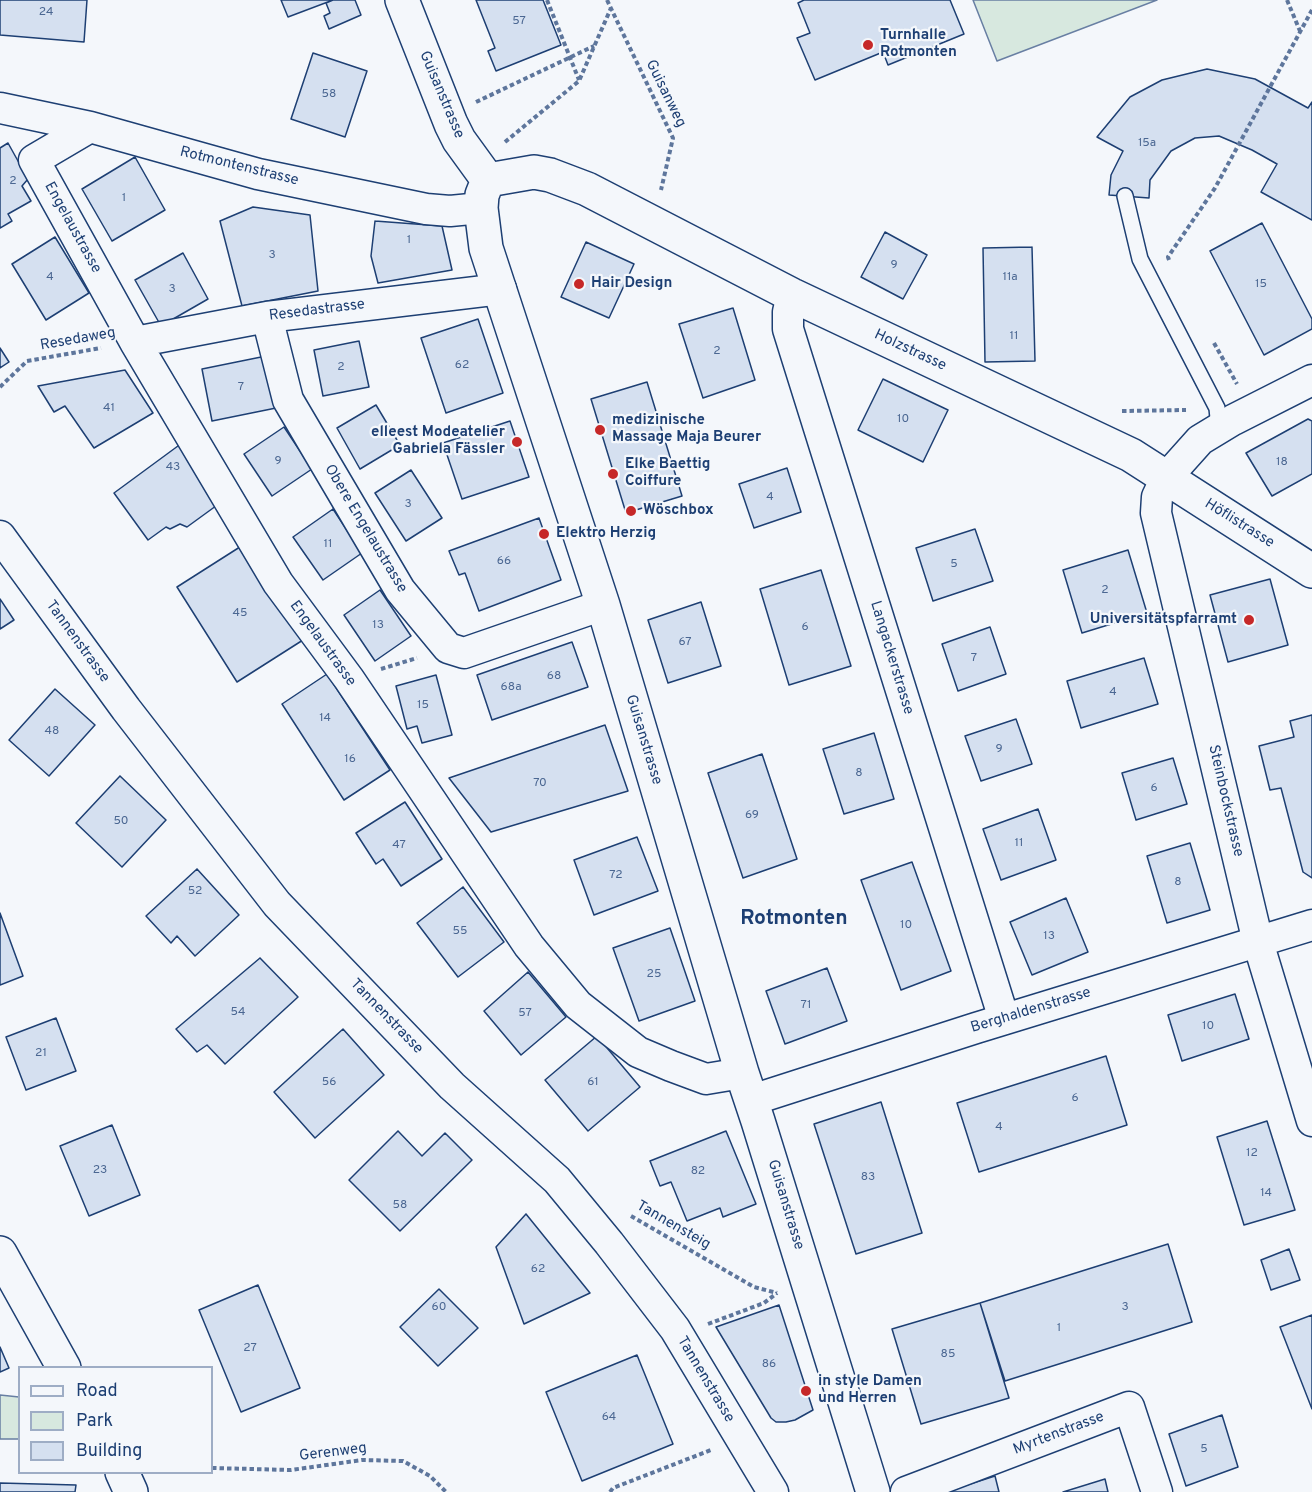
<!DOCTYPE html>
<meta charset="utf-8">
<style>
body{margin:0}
#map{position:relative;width:1312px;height:1492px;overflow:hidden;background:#f4f7fb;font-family:Overpass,sans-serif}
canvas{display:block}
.legend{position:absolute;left:18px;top:1366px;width:195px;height:108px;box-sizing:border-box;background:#f4f7fb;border:2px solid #9eadc5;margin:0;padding:8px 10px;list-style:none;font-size:18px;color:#1d3f73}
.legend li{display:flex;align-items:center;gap:12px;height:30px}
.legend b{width:30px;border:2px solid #9eadc5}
</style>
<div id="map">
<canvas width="1312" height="1492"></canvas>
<ul class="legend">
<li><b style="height:8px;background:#f4f7fb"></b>Road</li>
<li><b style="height:16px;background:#d7e8df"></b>Park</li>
<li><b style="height:16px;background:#d5e0f0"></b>Building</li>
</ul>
</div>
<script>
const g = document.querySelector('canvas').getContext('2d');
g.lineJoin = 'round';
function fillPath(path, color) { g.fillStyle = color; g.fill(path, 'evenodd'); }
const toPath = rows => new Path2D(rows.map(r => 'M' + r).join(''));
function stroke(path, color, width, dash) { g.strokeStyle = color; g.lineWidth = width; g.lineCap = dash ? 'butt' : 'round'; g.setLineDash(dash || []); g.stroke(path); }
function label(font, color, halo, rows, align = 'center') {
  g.font = font + ' Overpass,sans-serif'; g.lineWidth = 4.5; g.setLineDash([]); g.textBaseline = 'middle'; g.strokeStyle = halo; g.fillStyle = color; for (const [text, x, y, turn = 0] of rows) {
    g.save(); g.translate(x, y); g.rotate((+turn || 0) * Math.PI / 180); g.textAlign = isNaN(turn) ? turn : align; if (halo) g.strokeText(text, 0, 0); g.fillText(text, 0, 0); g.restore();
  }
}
const green = toPath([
 [973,0,1157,0,997,61,973,0],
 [0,1395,19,1397,19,1439,0,1439,0,1395]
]);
fillPath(green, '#d7e8df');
stroke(green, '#687fa3', 1.5);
const building = toPath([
 [0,0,87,0,84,42,0,35,0,0],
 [281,0,333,0,288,17,281,0],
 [333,0,355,0,361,15,329,29,324,16,330,13,326,3,333,0],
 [476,0,543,0,561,45,496,71,488,51,495,48,476,0],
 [804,0,950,0,964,34,888,65,883,52,815,80,797,38,810,33,798,3,804,0],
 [313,53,367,71,345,137,291,119,313,53],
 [1207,69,1255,79,1308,108,1312,102,1312,220,1261,192,1277,164,1252,150,1219,136,1195,138,1171,151,1150,180,1149,198,1109,195,1111,175,1123,151,1097,137,1130,97,1162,80,1207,69],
 [8,143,28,179,22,186,31,201,8,214,12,221,0,228,0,148,8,143],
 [135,157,165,210,112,241,82,189,135,157],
 [253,207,310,215,318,291,242,306,220,221,253,207],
 [375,221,442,226,452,270,378,283,371,256,375,221],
 [1262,223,1312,319,1312,329,1264,355,1210,251,1262,223],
 [885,232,927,255,903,299,861,277,885,232],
 [55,237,89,293,46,320,12,264,55,237],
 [586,242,634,264,609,318,561,297,586,242],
 [1032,247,1035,361,985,362,983,248,1032,247],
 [183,253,208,299,161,326,135,280,183,253],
 [733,308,755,380,703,398,679,324,733,308],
 [478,319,503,393,446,413,421,338,478,319],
 [359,341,369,387,323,396,314,350,359,341],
 [0,348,9,362,0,368,0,348],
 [271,355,281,407,212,421,202,369,271,355],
 [125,370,153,413,94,448,65,406,54,412,38,386,125,370],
 [883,379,948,410,923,462,858,430,883,379],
 [647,382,682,496,626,513,591,399,647,382],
 [376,405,400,445,360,469,337,428,376,405],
 [1308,419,1312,421,1312,474,1272,496,1246,453,1308,419],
 [510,421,529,477,462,499,443,443,510,421],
 [284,427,312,469,272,496,244,454,284,427],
 [182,443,220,503,187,527,180,524,170,529,166,527,148,540,114,493,182,443],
 [787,468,801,512,754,528,739,484,787,468],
 [411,470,442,518,406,541,375,493,411,470],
 [333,509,362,553,323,580,293,537,333,509],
 [539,518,561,580,479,611,465,573,459,575,449,551,539,518],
 [975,529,993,581,933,601,916,548,975,529],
 [243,545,303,640,237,682,177,587,243,545],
 [1128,550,1147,613,1082,633,1063,570,1128,550],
 [821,570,851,666,789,685,760,589,821,570],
 [1270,579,1288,645,1228,662,1210,595,1270,579],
 [380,590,411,636,375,661,344,615,380,590],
 [0,599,14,620,0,629,0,599],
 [701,602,721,666,668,683,648,620,701,602],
 [990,627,1006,674,958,691,942,644,990,627],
 [572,642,588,687,492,720,477,675,572,642],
 [1144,658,1158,704,1081,728,1067,681,1144,658],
 [327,674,390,770,344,800,282,704,327,674],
 [436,675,452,735,422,743,417,726,407,729,396,686,436,675],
 [55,689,95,725,49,776,9,740,55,689],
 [1312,715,1312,878,1303,872,1281,788,1270,790,1259,746,1294,737,1290,721,1312,715],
 [1016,719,1032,764,981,781,965,736,1016,719],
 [605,725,628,791,491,832,449,778,605,725],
 [874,733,894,799,844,814,823,749,874,733],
 [762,754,797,859,743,878,708,773,762,754],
 [1173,758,1187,804,1136,820,1122,773,1173,758],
 [120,776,166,820,122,867,76,823,120,776],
 [405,802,442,859,401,886,383,859,376,864,356,833,405,802],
 [1038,809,1056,860,1001,880,983,829,1038,809],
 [637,837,658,891,594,915,574,860,637,837],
 [1190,843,1210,910,1167,923,1147,856,1190,843],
 [912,862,951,971,901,990,861,880,912,862],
 [197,869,239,915,195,956,177,936,171,943,146,916,197,869],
 [463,887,504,942,458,977,417,923,463,887],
 [1066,898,1088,952,1032,975,1010,922,1066,898],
 [0,913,23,976,0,985,0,913],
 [670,928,695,1001,639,1021,613,948,670,928],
 [260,958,298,997,225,1064,207,1045,197,1052,176,1029,260,958],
 [827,968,847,1021,785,1044,766,991,827,968],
 [528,972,566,1017,521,1055,484,1011,528,972],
 [1235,994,1249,1039,1182,1061,1168,1015,1235,994],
 [56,1018,76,1071,26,1090,6,1037,56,1018],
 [343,1029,384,1075,315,1138,274,1092,343,1029],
 [597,1036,640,1087,588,1131,545,1080,597,1036],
 [1106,1056,1127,1125,979,1172,957,1103,1106,1056],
 [881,1102,922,1233,856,1254,814,1124,881,1102],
 [1267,1121,1295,1210,1244,1225,1217,1137,1267,1121],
 [112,1125,140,1195,89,1216,60,1146,112,1125],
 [398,1131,422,1156,445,1133,472,1160,400,1231,349,1180,398,1131],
 [726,1131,756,1204,723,1217,720,1208,687,1221,671,1182,660,1186,650,1161,726,1131],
 [526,1214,590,1293,524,1324,496,1247,526,1214],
 [1168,1244,1192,1322,1005,1381,980,1303,1168,1244],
 [1289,1249,1300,1280,1271,1290,1261,1260,1289,1249],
 [258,1285,300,1388,241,1412,199,1310,258,1285],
 [439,1289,478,1328,438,1366,400,1327,439,1289],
 [980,1303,1009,1398,921,1424,892,1329,980,1303],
 [779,1305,813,1410,795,1420,786,1422,776,1422,771,1418,716,1327,779,1305],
 [1312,1315,1312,1409,1280,1327,1312,1315],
 [0,1347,9,1368,0,1372,0,1347],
 [637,1355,673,1444,582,1481,546,1392,637,1355],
 [1222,1415,1238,1467,1186,1486,1169,1434,1222,1415],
 [995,1476,999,1492,945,1492,995,1476],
 [1105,1479,1108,1492,1063,1492,1105,1479],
 [0,1483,76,1485,75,1492,0,1492,0,1483]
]);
fillPath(building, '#d5e0f0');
stroke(building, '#1d3f73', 1.5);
const service = toPath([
 [1125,196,1140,259,1217,408,1219,428]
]);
const minor = toPath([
 [0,108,90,127,258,174,426,209,450,211,481,208],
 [90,127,34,160,135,342,278,583,349,679,529,946,578,1005,638,1052,671,1066,706,1079,742,1073],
 [792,295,788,312,788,329,1004,1019],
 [267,317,288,400,400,590,448,648,464,653,603,605],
 [135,342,267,317,501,289],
 [1312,380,1233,420,1200,440,1166,478,1157,497,1156,513,1258,942,1312,1121],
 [0,536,126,709,277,904,452,1086,557,1180,609,1243,675,1329,773,1492],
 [752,1100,976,1028,1312,925],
 [906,1492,1129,1407,1157,1492]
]);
const tertiary = toPath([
 [402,0,451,124,459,140,488,180],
 [488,180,482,195,481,208,486,248,603,605,742,1073,758,1121,873,1492],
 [488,180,534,172,550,175,587,189,792,295,1131,455,1312,571],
 [0,1253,64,1368],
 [122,1472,131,1492]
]);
stroke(service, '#1d3f73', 18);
stroke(minor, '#1d3f73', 33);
stroke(tertiary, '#1d3f73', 36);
stroke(toPath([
 [547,0,579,80],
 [607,0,673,138,661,190],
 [1287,0,1300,31],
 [476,102,594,46],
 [505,142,579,81,611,8],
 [1169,260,1168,257,1215,188,1312,10],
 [1214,343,1237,384],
 [0,387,27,361,101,348],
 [1122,411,1186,410],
 [381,669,417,658],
 [631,1216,754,1287,777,1293],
 [708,1324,764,1303,777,1293],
 [212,1468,291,1470,362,1460,403,1461,430,1476,446,1492],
 [610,1492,613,1488,711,1450]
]), '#5e769c', 4, [4.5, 3]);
stroke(service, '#f4f7fb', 15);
stroke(minor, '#f4f7fb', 30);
stroke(tertiary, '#f4f7fb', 33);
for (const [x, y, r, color] of [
 [868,45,6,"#c62828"],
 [579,284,6,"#c62828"],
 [600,430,6,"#c62828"],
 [517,442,6,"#c62828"],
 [613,474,6,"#c62828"],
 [631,511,6,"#c62828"],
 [544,534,6,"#c62828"],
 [1249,620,6,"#c62828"],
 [806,1391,6,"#c62828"]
]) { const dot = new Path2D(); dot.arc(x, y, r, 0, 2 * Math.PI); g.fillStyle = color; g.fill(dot); stroke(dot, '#f4f7fb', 2); }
label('12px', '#4b6792', null, [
 ["24",46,13],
 ["57",519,22],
 ["58",329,95],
 ["15a",1147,144],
 ["2",13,182],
 ["1",124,199],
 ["1",409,241],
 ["3",272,256],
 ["9",894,266],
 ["4",50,278],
 ["11a",1010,278],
 ["15",1261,285],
 ["3",172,290],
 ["11",1014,337],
 ["2",717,352],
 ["62",462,366],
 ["2",341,368],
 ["7",241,388],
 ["41",109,409],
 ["10",903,420],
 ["9",278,462],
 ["18",1282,463],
 ["43",173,468],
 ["4",770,498],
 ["3",408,505],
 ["11",328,545],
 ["66",504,562],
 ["5",954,565],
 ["2",1105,591],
 ["45",240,614],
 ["13",378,626],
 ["6",805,628],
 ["67",685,643],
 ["7",974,659],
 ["68",554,677],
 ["68a",511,688],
 ["4",1113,693],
 ["15",423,706],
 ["14",325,719],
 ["48",52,732],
 ["9",999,750],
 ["16",350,760],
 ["8",859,774],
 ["70",540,784],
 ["6",1154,789],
 ["69",752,816],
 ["50",121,822],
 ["11",1019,844],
 ["47",399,846],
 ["72",616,876],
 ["8",1178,883],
 ["52",195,892],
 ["10",906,926],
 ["55",460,932],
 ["13",1049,937],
 ["25",654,975],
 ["71",806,1006],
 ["54",238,1013],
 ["57",525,1014],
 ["10",1208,1027],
 ["21",41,1054],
 ["56",329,1083],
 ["61",593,1083],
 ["6",1075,1099],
 ["4",999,1128],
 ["12",1252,1154],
 ["23",100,1171],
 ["82",698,1172],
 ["83",868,1178],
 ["14",1266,1194],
 ["58",400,1206],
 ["62",538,1270],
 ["60",439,1308],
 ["3",1125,1308],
 ["1",1059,1329],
 ["27",250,1349],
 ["85",948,1355],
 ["86",769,1365],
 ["64",609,1418],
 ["5",1204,1450]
]);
label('bold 15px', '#1d3f73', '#f4f7fb', [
 ["Turnhalle",880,36],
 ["Rotmonten",880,53],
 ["Hair Design",591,284],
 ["medizinische",612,421],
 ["Massage Maja Beurer",612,438],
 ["elleest Modeatelier",505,433,"right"],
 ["Gabriela Fässler",505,450,"right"],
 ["Elke Baettig",625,465],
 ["Coiffure",625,482],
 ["Wöschbox",643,511],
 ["Elektro Herzig",556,534],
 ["Universitätspfarramt",1237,620,"right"],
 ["in style Damen",818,1382],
 ["und Herren",818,1399]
], 'left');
label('15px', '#1d3f73', '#f4f7fb', [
 ["Guisanweg",665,94,64],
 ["Guisanstrasse",441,95,67],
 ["Rotmontenstrasse",239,167,14],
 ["Engelaustrasse",72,228,61],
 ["Resedastrasse",317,311,-7],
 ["Resedaweg",78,340,-10],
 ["Holzstrasse",910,351,25],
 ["Höflistrasse",1239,524,32],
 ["Obere Engelaustrasse",365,529,59],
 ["Tannenstrasse",77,642,54],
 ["Engelaustrasse",322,644,54],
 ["Langackerstrasse",891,658,73],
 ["Guisanstrasse",643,740,73],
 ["Steinbockstrasse",1225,801,77],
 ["Berghaldenstrasse",1031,1011,-17],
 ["Tannenstrasse",386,1017,46],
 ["Guisanstrasse",785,1205,73],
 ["Tannensteig",673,1226,30],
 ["Tannenstrasse",705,1380,59],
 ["Myrtenstrasse",1059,1434,-21],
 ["Gerenweg",333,1453,-7]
]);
label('bold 21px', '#1d3f73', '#f4f7fb', [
 ["Rotmonten",794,920]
]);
</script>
